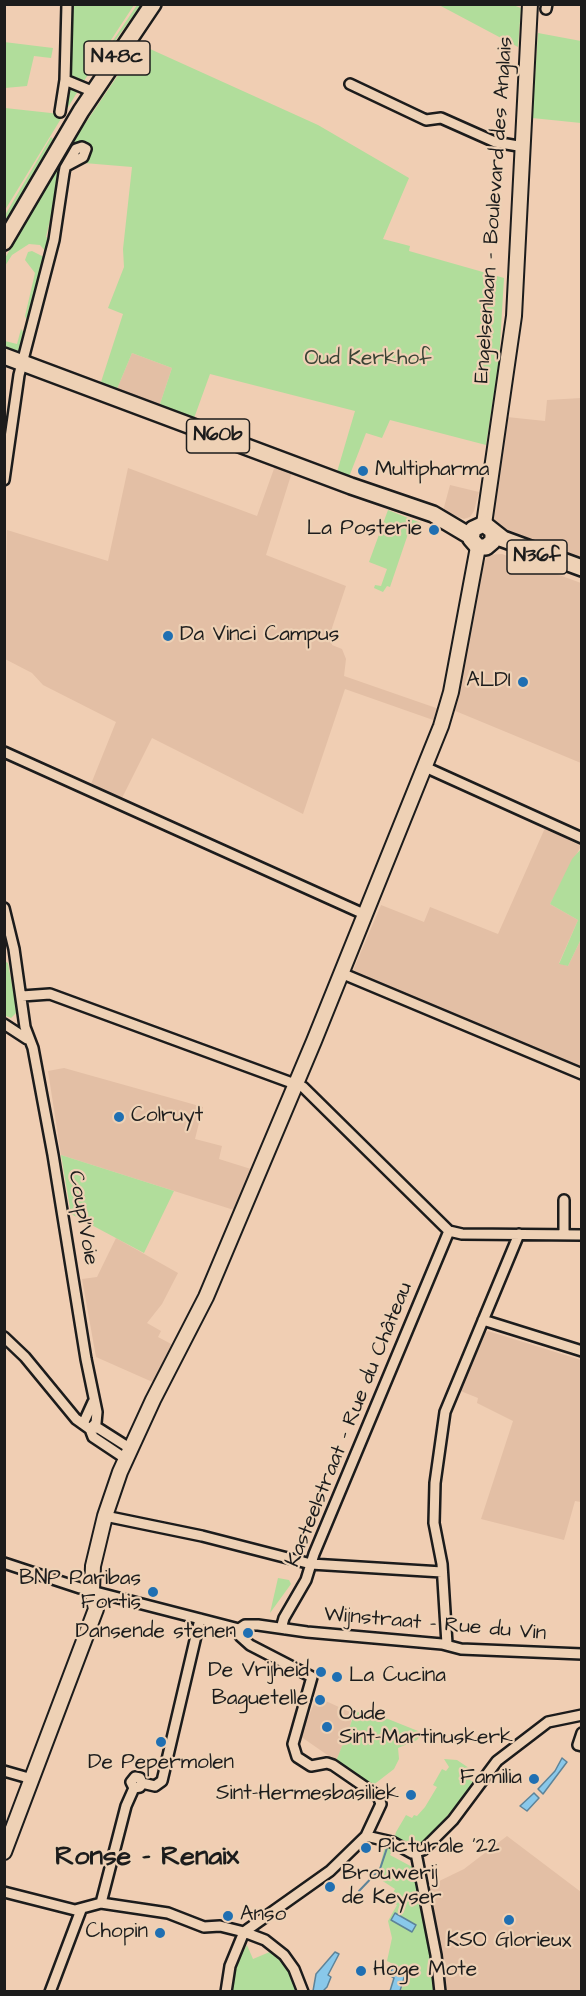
<!DOCTYPE html>
<meta charset="utf-8">
<style>
body{margin:0}
#map{position:relative;width:586px;height:1996px;overflow:hidden;background:#f0ceb3;font-family:"Architects Daughter",sans-serif}
canvas{display:block}
.frame{position:absolute;inset:0;border:6px solid #1c1c1c;pointer-events:none}
</style>
<div id="map">
<canvas width="586" height="1996"></canvas>
<div class="frame"></div>
</div>
<script>
const g = document.querySelector('canvas').getContext('2d');
g.lineJoin = 'round';
function fillPath(path, color) { g.fillStyle = color; g.fill(path, 'evenodd'); }
const toPath = rows => new Path2D(rows.map(r => 'M' + r).join(''));
function stroke(path, color, width, dash) { g.strokeStyle = color; g.lineWidth = width; g.lineCap = dash ? 'butt' : 'round'; g.setLineDash(dash || []); g.stroke(path); }
function label(font, color, halo, rows, align = 'center') {
  g.font = font + ' "Architects Daughter",sans-serif'; g.lineWidth = 4.5; g.setLineDash([]); g.textBaseline = 'middle'; g.strokeStyle = halo; g.fillStyle = color; for (const [text, x, y, turn = 0] of rows) {
    g.save(); g.translate(x, y); g.rotate((+turn || 0) * Math.PI / 180); g.textAlign = isNaN(turn) ? turn : align; if (halo) g.strokeText(text, 0, 0); g.fillText(text, 0, 0); g.restore();
  }
}
fillPath(toPath([
 [132,353,172,368,159,407,117,389],
 [581,398,581,561,508,535,495,525,492,518,507,417,545,421,547,400],
 [275,466,292,472,266,555,346,586,332,628,332,645,342,649,346,659,344,676,439,709,436,721,345,689,303,814,152,738,122,798,91,784,116,722,43,685,32,673,5,659,7,530,108,561,128,468,257,516],
 [450,485,479,492,474,511,470,517,464,519,443,511],
 [502,554,581,583,581,763,453,710,480,570,488,555],
 [545,828,581,846,550,904,578,920,559,963,568,966,581,939,581,1072,351,975,381,905,424,922,430,907,498,934],
 [64,1068,203,1107,195,1139,222,1146,219,1159,254,1170,237,1211,61,1155,48,1071],
 [116,1238,178,1273,162,1304,147,1323,161,1331,158,1337,175,1346,157,1384,96,1357,82,1279,97,1277],
 [488,1331,581,1360,581,1502,575,1501,564,1540,481,1519,513,1421,477,1403,478,1398,458,1390,481,1335],
 [317,1697,352,1713,350,1729,336,1761,300,1736],
 [507,1836,581,1892,581,1991,446,1991,441,1947,429,1886,464,1869]
]), '#e3bfa5');
fillPath(toPath([
 [70,5,134,5,84,81,73,79,69,73],
 [137,5,141,5,99,63,106,51],
 [439,5,513,5,521,8,518,47],
 [538,33,581,41,581,123,532,118],
 [4,42,53,48,51,58,34,56,27,86,5,88],
 [139,44,318,125,409,178,383,239,410,246,409,251,504,278,499,361,486,445,390,420,382,438,366,433,349,477,337,472,355,411,210,374,193,421,159,407,172,368,132,353,117,389,101,382,123,314,108,308,124,267,123,249,132,167,84,163,88,157,87,147,63,165,46,237,50,239,47,253,40,245,29,244,12,255,5,266,5,258,72,143],
 [70,88,78,91,5,210,5,108,60,114],
 [51,137,53,139,5,223,5,215],
 [32,251,46,258,29,326,25,316,35,273,25,260,28,252],
 [21,329,26,335,21,349,17,351,5,346,5,341,17,344],
 [388,510,421,523,417,532,409,531,390,587,387,586,383,592,374,588,375,585,381,586,387,569,369,562],
 [581,849,581,939,568,966,559,964,578,920,550,904,572,859],
 [4,961,8,963,17,1012,11,1018,6,1016,5,1008],
 [61,1155,174,1191,144,1253,71,1214],
 [278,1578,289,1580,291,1584,270,1613],
 [356,1711,366,1716,368,1711,423,1733,417,1740,398,1748,399,1759,394,1769,372,1786,336,1761,349,1729,352,1720,350,1718],
 [444,1759,457,1760,475,1772,470,1780,475,1783,426,1841,417,1846,409,1845,395,1836,396,1832,406,1815,412,1818,414,1815,417,1816,425,1807,437,1787,433,1785,442,1769,446,1771,449,1767],
 [385,1846,393,1849,390,1855,416,1869,436,1991,401,1991,407,1971,387,1961,392,1938,388,1921,397,1905,389,1900,395,1889,378,1878,382,1873,379,1870],
 [247,1945,253,1959,272,1951,279,1957,290,1972,298,1992,229,1992,234,1967]
]), '#b1dd9b');
const water = toPath([
 [562,1758,567,1762,543,1794,538,1789,555,1771,562,1758],
 [534,1793,539,1798,527,1811,520,1806,534,1793],
 [395,1913,416,1925,412,1932,391,1920,395,1913],
 [335,1952,339,1954,328,1975,331,1977,327,1987,323,1991,313,1991,316,1974,335,1952],
 [394,1965,406,1971,400,1991,390,1991,394,1978,389,1975,394,1965]
]);
fillPath(water, '#89c8ea');
stroke(water, '#5d8398', 1.5);
stroke(toPath([
 [359,1891,380,1869,387,1848]
]), '#5d8398', 2);
const street = toPath([
 [67,4,65,80,94,92],
 [546,9,547,4],
 [350,84,426,120,441,118,495,142,524,147],
 [60,112,65,80],
 [4,480,19,375,54,240,64,173,65,168,76,149,82,147,86,149,83,157,68,165],
 [4,752,366,915],
 [425,767,582,838],
 [4,908,14,949,25,1027,33,1048,53,1155,86,1359,97,1412,96,1423,90,1429],
 [341,973,582,1074],
 [22,996,50,994,303,1087,449,1231,462,1234,582,1235],
 [4,1024,27,1039],
 [564,1235,564,1200],
 [483,1320,582,1351],
 [4,1337,25,1357,76,1419,90,1429,98,1428,131,1449],
 [83,1424,93,1402],
 [90,1429,93,1437,126,1459],
 [105,1516,202,1536,311,1564,442,1572],
 [4,1563,80,1588,239,1629,245,1625,258,1625,307,1632,442,1644,461,1649,582,1654],
 [285,1629,282,1625,284,1618,306,1580,314,1554,449,1231],
 [447,1644,442,1564,434,1523,435,1483,445,1412,519,1234],
 [582,1733,578,1745,582,1746],
 [4,1771,32,1779],
 [134,1788,131,1782,135,1777,140,1778,142,1783,155,1786,162,1781,200,1619],
 [366,1836,392,1842,412,1853,423,1850,453,1820,497,1761,548,1722,582,1715],
 [416,1853,436,1955,440,1992],
 [4,1892,75,1910,101,1903,168,1913,204,1927,220,1926,244,1932,265,1940,284,1955,294,1969,303,1992],
 [101,1903,126,1806,134,1788,140,1787],
 [50,1992,81,1910],
 [226,1992,230,1966,244,1932,330,1871,366,1836,381,1804,378,1796,333,1765,327,1763,311,1766,297,1757,293,1744,312,1677,250,1645,240,1636,239,1629]
]);
const secondary = toPath([
 [484,524,514,316,530,4],
 [4,1852,96,1609,92,1590,93,1566,105,1516,120,1472,153,1400,206,1297,314,1041,441,726,451,692,478,547]
]);
const primary = toPath([
 [4,242,81,111,153,4],
 [4,356,351,486,433,514,470,536],
 [493,533,493,541,486,547,478,547,471,539,473,529,484,524,503,539,582,568]
]);
stroke(street, '#1c1c1c', 14);
stroke(secondary, '#1c1c1c', 18);
stroke(primary, '#1c1c1c', 20);
stroke(street, '#eed1b5', 9);
stroke(secondary, '#eed1b5', 14);
stroke(primary, '#eed1b5', 15);
for (const [x, y, r, color] of [
 [363,471,6,"#1f6fb2"],
 [434,530,6,"#1f6fb2"],
 [168,636,6,"#1f6fb2"],
 [523,682,6,"#1f6fb2"],
 [119,1117,6,"#1f6fb2"],
 [153,1592,6,"#1f6fb2"],
 [248,1633,6,"#1f6fb2"],
 [321,1672,6,"#1f6fb2"],
 [337,1677,6,"#1f6fb2"],
 [320,1700,6,"#1f6fb2"],
 [327,1727,6,"#1f6fb2"],
 [161,1742,6,"#1f6fb2"],
 [534,1779,6,"#1f6fb2"],
 [411,1795,6,"#1f6fb2"],
 [366,1848,6,"#1f6fb2"],
 [330,1887,6,"#1f6fb2"],
 [228,1916,6,"#1f6fb2"],
 [509,1920,6,"#1f6fb2"],
 [160,1933,6,"#1f6fb2"],
 [361,1971,6,"#1f6fb2"]
]) { const dot = new Path2D(); dot.arc(x, y, r, 0, 2 * Math.PI); g.fillStyle = color; g.fill(dot); stroke(dot, '#eed1b5', 2); }
for (const [x, y, w] of [
 [117,58,66],
 [218,436,63],
 [537,557,60]
]) { const box = new Path2D(); box.roundRect(x - w / 2, y - 17, w, 34, 4.5); g.fillStyle = '#eed1b5'; g.fill(box); stroke(box, '#1c1c1c', 1.5); }
label('bold 20px', '#1c1c1c', null, [
 ["N48c",117,58],
 ["N60b",218,436],
 ["N36f",537,557]
]);
label('21px', '#1c1c1c', '#eed1b5', [
 ["Engelsenlaan - Boulevard des Anglais",495,210,-86],
 ["Coupl'Voie",82,1218,80],
 ["Kasteelstraat - Rue du Château",350,1425,-68],
 ["Wijnstraat - Rue du Vin",435,1625,5]
]);
label('21px', '#3a4335', '#eed1b5', [
 ["Oud Kerkhof",368,360]
]);
label('21px', '#1c1c1c', '#eed1b5', [
 ["Multipharma",375,471],
 ["La Posterie",422,530,"right"],
 ["Da Vinci Campus",180,636],
 ["ALDI",511,682,"right"],
 ["Colruyt",131,1117],
 ["BNP Paribas",141,1580,"right"],
 ["Fortis",141,1604,"right"],
 ["Dansende stenen",236,1633,"right"],
 ["De Vrijheid",309,1672,"right"],
 ["La Cucina",349,1677],
 ["Baguetelle",308,1700,"right"],
 ["Oude",339,1715],
 ["Sint-Martinuskerk",339,1739],
 ["De Pepermolen",161,1764,"center"],
 ["Familia",522,1779,"right"],
 ["Sint-Hermesbasiliek",399,1795,"right"],
 ["Picturale '22",378,1848],
 ["Brouwerij",342,1875],
 ["de Keyser",342,1899],
 ["Anso",240,1916],
 ["Chopin",148,1933,"right"],
 ["KSO Glorieux",509,1942,"center"],
 ["Hoge Mote",373,1971]
], 'left');
label('bold 27px', '#1c1c1c', '#eed1b5', [
 ["Ronse - Renaix",147,1858]
]);
</script>
